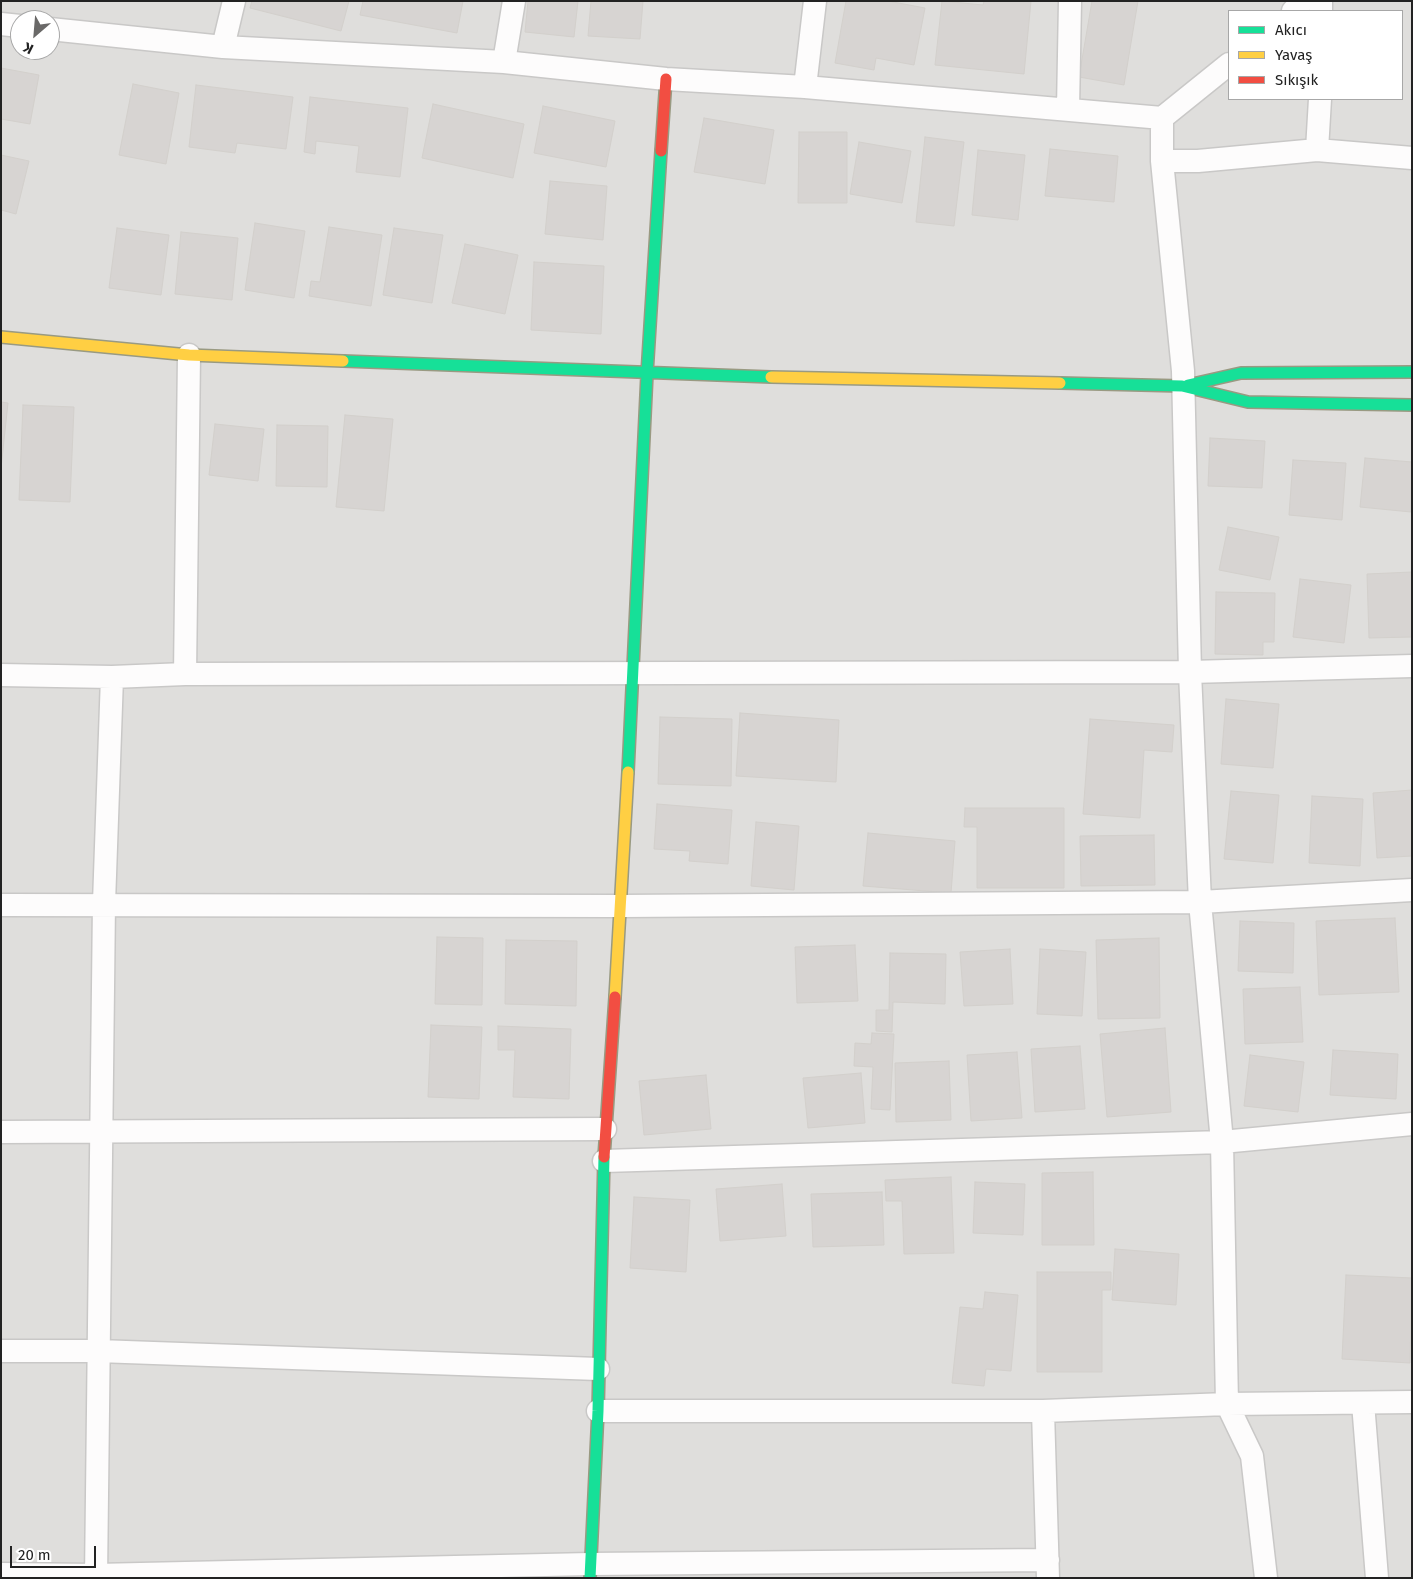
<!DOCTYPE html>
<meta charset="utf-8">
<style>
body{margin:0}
#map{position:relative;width:1413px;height:1579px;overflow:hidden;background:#f0eeeb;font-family:"Fira Sans",sans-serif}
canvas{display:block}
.frame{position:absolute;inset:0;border:2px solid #222;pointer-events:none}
.legend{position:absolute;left:1228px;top:10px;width:175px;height:90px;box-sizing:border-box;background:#fff;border:1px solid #a7a7a7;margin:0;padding:6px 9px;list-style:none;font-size:15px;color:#222}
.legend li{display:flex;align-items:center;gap:10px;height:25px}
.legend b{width:25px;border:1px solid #a7a7a7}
.north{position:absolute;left:10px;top:10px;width:50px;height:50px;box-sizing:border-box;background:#fff;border:1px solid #a7a7a7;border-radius:50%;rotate:207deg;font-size:14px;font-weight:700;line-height:20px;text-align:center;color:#222}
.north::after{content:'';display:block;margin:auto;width:18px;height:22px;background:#6a6968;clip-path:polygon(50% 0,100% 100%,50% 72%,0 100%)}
.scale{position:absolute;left:10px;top:1546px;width:86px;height:22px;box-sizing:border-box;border:2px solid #222;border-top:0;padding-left:6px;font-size:15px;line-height:18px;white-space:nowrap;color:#222;-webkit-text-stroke:4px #fff;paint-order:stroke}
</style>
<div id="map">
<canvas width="1413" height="1579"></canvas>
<div class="frame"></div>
<ul class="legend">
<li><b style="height:6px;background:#16e098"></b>Akıcı</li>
<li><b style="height:6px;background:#ffcf43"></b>Yavaş</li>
<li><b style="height:6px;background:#f24e42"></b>Sıkışık</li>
</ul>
<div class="north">K</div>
<div class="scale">20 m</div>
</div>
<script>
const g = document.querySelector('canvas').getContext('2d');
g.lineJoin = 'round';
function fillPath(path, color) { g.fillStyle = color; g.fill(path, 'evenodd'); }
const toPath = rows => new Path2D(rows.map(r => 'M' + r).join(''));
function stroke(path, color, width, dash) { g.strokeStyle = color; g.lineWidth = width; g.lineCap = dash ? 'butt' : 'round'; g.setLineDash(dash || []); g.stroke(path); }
fillPath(toPath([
 [1,1,1412,1,1412,1578,1,1578],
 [1229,11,1402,11,1402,99,1229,99],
 [20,20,50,20,50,50,20,50]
]), '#dfdedc');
const building = toPath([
 [252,1,349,1,341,31,250,8,252,1],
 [363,1,463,1,457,33,360,15,363,1],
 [528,1,578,1,574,37,525,32,528,1],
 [591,1,643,1,640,39,588,36,591,1],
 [846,1,888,1,925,8,914,65,876,58,874,70,835,63,846,1],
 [942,1,983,5,984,1,1031,1,1024,74,935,65,942,1],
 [1092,1,1138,1,1124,85,1079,77,1092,1],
 [1,68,39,75,30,124,1,119,1,68],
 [133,84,179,93,166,164,119,155,133,84],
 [196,85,293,97,286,149,237,143,235,153,189,147,196,85],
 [310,97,408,108,400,177,356,172,359,146,316,141,315,154,304,152,310,97],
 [433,104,524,124,513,178,422,158,433,104],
 [543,106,615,121,606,167,534,153,543,106],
 [704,118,774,130,765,184,694,172,704,118],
 [799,132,847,132,847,203,798,203,799,132],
 [925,137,964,142,954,226,916,222,925,137],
 [859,142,911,151,902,203,850,194,859,142],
 [1050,149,1118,156,1114,202,1045,196,1050,149],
 [978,150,1025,155,1018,220,972,215,978,150],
 [1,155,29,161,16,214,1,210,1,155],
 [550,181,607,186,603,240,545,234,550,181],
 [255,223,305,231,294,298,245,290,255,223],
 [329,227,382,235,371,306,309,296,311,281,320,282,329,227],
 [117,228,169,235,161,295,109,288,117,228],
 [394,228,443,235,432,303,383,295,394,228],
 [181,232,238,238,232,300,175,294,181,232],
 [465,244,518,255,505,314,452,303,465,244],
 [534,262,604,266,601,334,531,330,534,262],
 [1,402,8,403,1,468,1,402],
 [23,405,74,407,70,502,19,500,23,405],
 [345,415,393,419,384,511,336,507,345,415],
 [215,424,264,429,258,481,209,475,215,424],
 [277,425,328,426,327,487,276,486,277,425],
 [1210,438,1265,441,1262,488,1208,486,1210,438],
 [1365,458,1412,462,1411,512,1360,507,1365,458],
 [1293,460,1346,463,1342,520,1289,515,1293,460],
 [1228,527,1279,537,1270,580,1219,570,1228,527],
 [1412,572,1412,637,1369,638,1367,574,1412,572],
 [1300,579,1351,585,1344,643,1293,637,1300,579],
 [1216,592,1275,593,1274,642,1263,642,1263,655,1215,654,1216,592],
 [1226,699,1279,704,1273,768,1221,764,1226,699],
 [740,713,839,720,836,782,736,776,740,713],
 [660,717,732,719,731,786,658,784,660,717],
 [1090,719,1174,725,1172,752,1144,750,1140,818,1083,814,1090,719],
 [1412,790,1412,856,1377,858,1373,793,1412,790],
 [1231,791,1279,795,1273,863,1224,859,1231,791],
 [1312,796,1363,799,1360,866,1309,863,1312,796],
 [657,804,732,810,728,864,689,861,690,851,654,849,657,804],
 [965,808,1064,808,1064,888,977,888,977,827,964,827,965,808],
 [756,822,799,826,794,890,751,886,756,822],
 [868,833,955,841,951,893,863,886,868,833],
 [1154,835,1155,885,1081,886,1080,836,1154,835],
 [1395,918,1399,992,1319,995,1316,921,1395,918],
 [1240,921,1294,923,1293,973,1238,971,1240,921],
 [437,937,483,938,482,1005,435,1004,437,937],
 [1159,938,1160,1018,1098,1019,1096,940,1159,938],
 [506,940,577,941,576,1006,505,1004,506,940],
 [855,945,858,1001,797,1003,795,947,855,945],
 [1010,949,1013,1004,964,1006,960,952,1010,949],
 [1040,949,1086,952,1082,1016,1037,1014,1040,949],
 [890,953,946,954,945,1004,893,1002,892,1032,876,1031,876,1010,889,1010,890,953],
 [1300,987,1303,1042,1245,1044,1243,989,1300,987],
 [431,1025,482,1027,479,1099,428,1097,431,1025],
 [498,1026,571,1029,569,1099,513,1097,515,1050,498,1050,498,1026],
 [1165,1028,1171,1112,1107,1117,1100,1034,1165,1028],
 [872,1033,894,1034,890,1110,871,1109,873,1067,854,1066,855,1043,871,1044,872,1033],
 [1080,1046,1085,1109,1035,1112,1031,1049,1080,1046],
 [1333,1050,1398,1054,1396,1099,1330,1095,1333,1050],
 [1017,1052,1022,1118,971,1121,967,1055,1017,1052],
 [1250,1055,1304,1062,1298,1112,1244,1106,1250,1055],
 [949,1061,951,1120,896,1122,895,1063,949,1061],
 [861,1073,865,1123,808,1128,803,1078,861,1073],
 [706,1075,711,1129,644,1135,639,1081,706,1075],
 [1093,1172,1094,1245,1042,1245,1042,1173,1093,1172],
 [951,1177,954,1253,904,1254,902,1201,886,1201,885,1180,951,1177],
 [975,1182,1025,1184,1023,1235,973,1233,975,1182],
 [782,1184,786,1236,720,1241,716,1189,782,1184],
 [882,1192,884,1245,813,1247,811,1194,882,1192],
 [634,1197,690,1200,686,1272,630,1268,634,1197],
 [1115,1249,1179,1254,1176,1305,1112,1300,1115,1249],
 [1037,1272,1111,1272,1111,1290,1102,1290,1102,1372,1037,1372,1037,1272],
 [1346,1275,1412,1278,1410,1363,1342,1359,1346,1275],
 [985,1292,1018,1295,1011,1371,986,1369,984,1386,952,1383,960,1307,983,1309,985,1292]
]);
fillPath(building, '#d7d4d2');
stroke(building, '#d3d0cc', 1);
const street = toPath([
 [1321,1,1321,11],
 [1293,11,1303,1],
 [1,24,20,26],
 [50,29,223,47,504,62,666,79,805,87,1162,118,1229,64],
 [223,47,234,1],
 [504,62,514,1],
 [805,87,815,1],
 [1068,109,1070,1],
 [1162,118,1162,161,1183,371,1190,672,1200,902,1222,1142,1227,1404,1252,1456,1266,1578],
 [1317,150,1320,99],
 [1162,161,1198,161,1317,150,1412,158],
 [185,674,189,355],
 [1,675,112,677,185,674,1190,672,1412,666],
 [1,905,622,906,1200,902,1412,890],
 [1,1132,605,1129],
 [604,1161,1222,1142,1412,1124],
 [1,1351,98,1351,598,1369],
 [1363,1403,1377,1578],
 [598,1411,1043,1411,1227,1404,1412,1402],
 [1043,1411,1048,1578],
 [1,1574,96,1575,590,1564,1048,1560],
 [96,1578,104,903,112,677]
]);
const fast = toPath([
 [343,361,771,377],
 [1060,383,1182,386,1248,402,1412,405],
 [1188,385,1241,373,1412,372],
 [628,772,647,374,661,151],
 [590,1578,598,1411,604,1157]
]);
const slow = toPath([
 [1,337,189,355,343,361],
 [771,377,1060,383],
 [615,997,628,772]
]);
const jam = toPath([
 [661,151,666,79],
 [604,1157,615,997]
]);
stroke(street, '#c9c8c7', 25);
stroke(fast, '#999a82', 14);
stroke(slow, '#999a82', 14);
stroke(jam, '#999a82', 14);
stroke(street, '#fdfcfc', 22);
stroke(fast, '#16e098', 11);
stroke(slow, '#ffcf43', 11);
stroke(jam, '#f24e42', 11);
</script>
